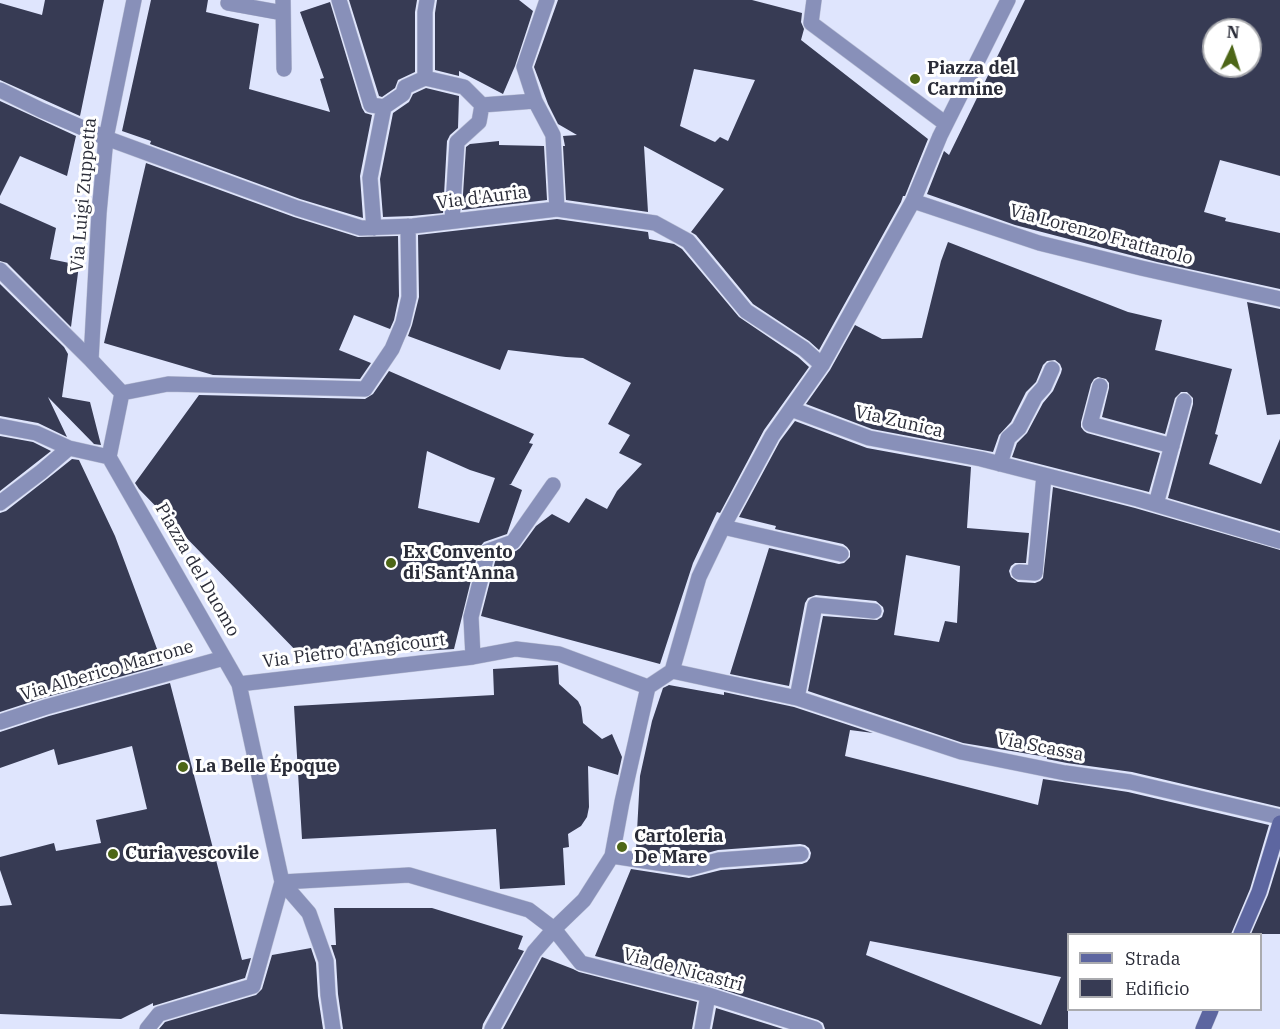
<!DOCTYPE html>
<meta charset="utf-8">
<style>
body{margin:0}
#map{position:relative;width:1280px;height:1029px;overflow:hidden;background:#dfe5fd;font-family:"IBM Plex Serif",serif}
canvas{display:block}
.legend{position:absolute;left:1067px;top:933px;width:195px;height:78px;box-sizing:border-box;background:#fff;border:2px solid #aaabaf;margin:0;padding:8px 10px;list-style:none;font-size:18px;color:#2a2c38}
.legend li{display:flex;align-items:center;gap:12px;height:30px}
.legend b{width:30px;border:2px solid #aaabaf}
.north{position:absolute;left:1202px;top:18px;width:60px;height:60px;box-sizing:border-box;background:#fff;border:2px solid #aaabaf;border-radius:50%;rotate:4deg;font-size:16px;font-weight:700;line-height:24px;text-align:center;color:#2a2c38}
.north::after{content:'';display:block;margin:auto;width:21px;height:27px;background:#4d6617;clip-path:polygon(50% 0,100% 100%,50% 72%,0 100%)}
</style>
<div id="map">
<canvas width="1280" height="1029"></canvas>
<ul class="legend">
<li><b style="height:8px;background:#5d66a0"></b>Strada</li>
<li><b style="height:16px;background:#373b54"></b>Edificio</li>
</ul>
<div class="north">N</div>
</div>
<script>
const g = document.querySelector('canvas').getContext('2d');
g.lineJoin = 'round';
function fillPath(path, color) { g.fillStyle = color; g.fill(path, 'evenodd'); }
const toPath = rows => new Path2D(rows.map(r => 'M' + r).join(''));
function stroke(path, color, width, dash) { g.strokeStyle = color; g.lineWidth = width; g.lineCap = dash ? 'butt' : 'round'; g.setLineDash(dash || []); g.stroke(path); }
function label(font, color, halo, rows, align = 'center') {
  g.font = font + ' "IBM Plex Serif",serif'; g.lineWidth = 6; g.setLineDash([]); g.textBaseline = 'middle'; g.strokeStyle = halo; g.fillStyle = color; for (const [text, x, y, turn = 0] of rows) {
    g.save(); g.translate(x, y); g.rotate((+turn || 0) * Math.PI / 180); g.textAlign = isNaN(turn) ? turn : align; if (halo) g.strokeText(text, 0, 0); g.fillText(text, 0, 0); g.restore();
  }
}
fillPath(toPath([
 [45,0,104,0,80,116,0,80,0,3,42,15],
 [151,0,208,0,206,12,259,24,249,89,330,112,320,79,324,78,300,12,330,2,362,108,365,113,372,115,360,176,363,218,300,199,150,144,151,141,122,131],
 [349,0,417,0,415,12,415,72,398,80,395,88,382,97,379,96],
 [437,0,519,0,533,11,515,66,503,94,459,71,459,76,435,70,435,13],
 [558,0,752,0,802,13,801,22,804,29,801,40,928,139,905,196,903,196,901,202,819,350,809,341,753,304,696,235,691,232,724,189,644,146,648,212,566,200,563,146,565,146,563,136,577,135,558,124,548,104,534,67],
 [694,69,755,80,728,141,720,137,715,142,680,126],
 [1025,0,1280,0,1280,176,1220,160,1204,212,1226,218,1225,221,1280,233,1280,289,1157,262,1015,225,927,194,944,151,949,155],
 [1214,30,1250,30,1250,66,1214,66],
 [426,88,459,96,458,128,450,135,447,141,443,213,412,216,383,217,380,179,393,113,409,102,413,94],
 [0,101,76,136,67,176,20,156,0,196],
 [499,141,499,145,544,146,547,200,462,210,466,147,470,144],
 [146,163,294,217,358,237,398,236,399,296,394,320,390,329,354,315,339,350,371,363,360,379,213,375,104,343],
 [0,203,56,228,50,259,79,265,71,327,7,263,0,261],
 [557,219,648,232,649,239,674,244,682,249,739,317,798,357,809,367,764,430,720,513,717,512,693,563,660,664,481,616,496,558,516,551,520,548,536,526,552,514,569,523,586,498,607,509,617,491,642,464,619,453,630,435,608,424,631,383,583,358,566,357,508,350,500,370,408,336,412,325,419,297,418,235],
 [948,242,1128,312,1162,320,1155,350,1232,369,1215,434,1218,435,1209,464,1261,484,1280,439,1280,531,1168,498,1193,404,1193,398,1187,392,1181,392,1175,398,1165,434,1102,417,1109,388,1109,383,1106,379,1098,377,1094,379,1091,384,1081,422,1081,427,1084,431,1087,433,1160,453,1149,492,1012,457,1017,443,1027,433,1043,403,1053,391,1061,373,1062,369,1060,364,1055,360,1047,361,1043,365,1036,382,1026,392,1011,422,999,435,993,452,872,429,806,404,830,370,855,325,882,339,922,338,941,261],
 [0,284,64,347,68,354,62,397,90,402,101,445,94,444,48,397,67,437,38,423,0,416],
 [1247,302,1280,309,1280,414,1267,415],
 [389,371,534,434,529,443,533,444,511,484,509,484,522,490,507,534,484,542,479,548,454,649,303,658,139,489,135,483,199,395,365,399,373,394],
 [427,451,470,470,495,478,479,523,418,508],
 [795,421,867,448,971,467,967,528,1029,533,1026,563,1015,563,1011,566,1009,571,1011,577,1018,582,1035,583,1040,581,1043,578,1053,487,1135,508,1280,550,1280,807,1132,772,1067,763,1047,759,1047,757,963,743,808,691,823,616,877,620,882,617,884,611,883,607,876,601,816,595,808,598,805,603,789,686,730,674,769,548,839,564,844,563,850,557,850,551,847,547,843,544,775,529,776,526,739,517,780,441],
 [906,555,960,566,957,623,945,621,939,642,894,635],
 [0,436,33,442,51,451,0,491],
 [72,459,79,460,115,536,163,665,43,698,0,712,0,513,6,511,47,479],
 [558,665,559,684,578,701,581,707,583,723,602,739,612,734,622,757,618,775,588,766,589,807,587,817,581,826,568,834,569,847,563,848,565,885,500,889,496,829,302,839,294,706,494,695,493,669],
 [170,683,242,960,251,958,245,978,153,1006,153,1003,121,1019,0,1014,0,906,12,905,0,870,0,857,54,843,56,851,101,843,96,820,147,809,132,746,58,765,54,749,0,768,0,732,49,716],
 [669,685,724,695,724,692,794,707,873,733,850,730,845,756,1038,805,1043,779,1128,792,1269,825,1250,889,1231,934,1068,934,1068,1029,825,1029,823,1023,818,1020,711,986,595,956,631,869,689,878,721,870,802,864,807,862,810,858,811,853,809,848,805,845,800,844,718,850,689,858,636,850,640,776,652,721,663,688],
 [870,941,1061,977,1041,1025,866,955],
 [1280,856,1280,934,1251,934,1268,895],
 [334,908,432,908,523,936,518,949,524,951,483,1024,482,1029,343,1029,338,994,336,960,331,945,336,945],
 [311,948,316,963,318,996,323,1029,159,1029,165,1022,256,995,262,989,272,955],
 [542,957,573,969,579,972,697,1002,692,1029,503,1029],
 [716,1008,783,1029,712,1029]
]), '#373b54');
const street = toPath([
 [229,0,228,3,283,13],
 [283,0,284,69],
 [339,0,371,105,384,107,370,178,374,228],
 [427,0,425,12,425,78,464,87,482,105],
 [547,0,524,67,535,101,553,135,557,209],
 [814,0,811,23,946,124],
 [0,90,41,110,106,138,297,208,361,228,413,226,557,209,655,223,688,241,746,311,804,349,822,365],
 [482,105,535,101],
 [384,107,403,94,405,87,425,78],
 [913,201,1039,243,1141,268,1280,299],
 [452,221,457,142,479,122,482,105],
 [0,270,91,360,122,393,109,457],
 [91,360,99,213,106,138,134,0],
 [1100,386,1090,424,1172,446],
 [122,393,168,384,365,389,392,349,403,323,409,297,408,226],
 [791,409,869,438,981,459,1138,499,1280,541],
 [0,426,36,433,69,448,109,457],
 [109,457,239,684,282,882,253,986,159,1014,147,1029],
 [1000,464,1008,438,1019,428,1035,397,1044,387,1052,369],
 [0,503,41,472,69,448],
 [1156,504,1184,401],
 [723,527,841,554],
 [1019,572,1035,573,1044,475],
 [473,657,471,617,488,551,513,542,553,485],
 [672,671,699,577,723,527,772,436,822,365,913,201,940,136,1008,0],
 [672,671,797,698,961,752,1065,773,1130,782,1280,817],
 [239,684,473,657,516,649,559,654,648,687],
 [797,698,815,605,874,611],
 [0,722,46,707,224,658],
 [612,856,690,868,719,860,801,854],
 [282,882,409,875,529,910,554,929,581,963,708,995,815,1029],
 [282,882,309,913,326,961,328,995,333,1029],
 [492,1029,534,952,554,929,584,900,612,856,622,802,648,687,672,671],
 [702,1029,708,995]
]);
const secondary = toPath([
 [1241,934,1259,892,1280,823],
 [1203,1029,1211,1010]
]);
stroke(street, '#bbc0d6', 16);
stroke(secondary, '#bbc0d6', 16);
stroke(street, '#8890b9', 15);
stroke(secondary, '#5d66a0', 15);
for (const [x, y, r, color] of [
 [915,79,6,"#4d6617"],
 [391,563,6,"#4d6617"],
 [183,767,6,"#4d6617"],
 [622,847,6,"#4d6617"],
 [113,854,6,"#4d6617"]
]) { const dot = new Path2D(); dot.arc(x, y, r, 0, 2 * Math.PI); g.fillStyle = color; g.fill(dot); stroke(dot, '#fff', 2); }
label('bold 18px', '#2a2c38', '#fff', [
 ["Piazza del",927,69],
 ["Carmine",927,90],
 ["Ex Convento",403,553],
 ["di Sant'Anna",403,574],
 ["La Belle Époque",195,767],
 ["Cartoleria",634,837],
 ["De Mare",634,858],
 ["Curia vescovile",125,854]
], 'left');
label('18px', '#2a2c38', '#fff', [
 ["Via Luigi Zuppetta",84,195,-85],
 ["Via d'Auria",482,198,-7],
 ["Via Lorenzo Frattarolo",1101,235,15],
 ["Via Zunica",899,422,13],
 ["Piazza del Duomo",197,570,60],
 ["Via Pietro d'Angicourt",354,651,-7],
 ["Via Alberico Marrone",107,671,-16],
 ["Via Scassa",1040,747,11],
 ["Via de Nicastri",683,970,15]
]);
</script>
